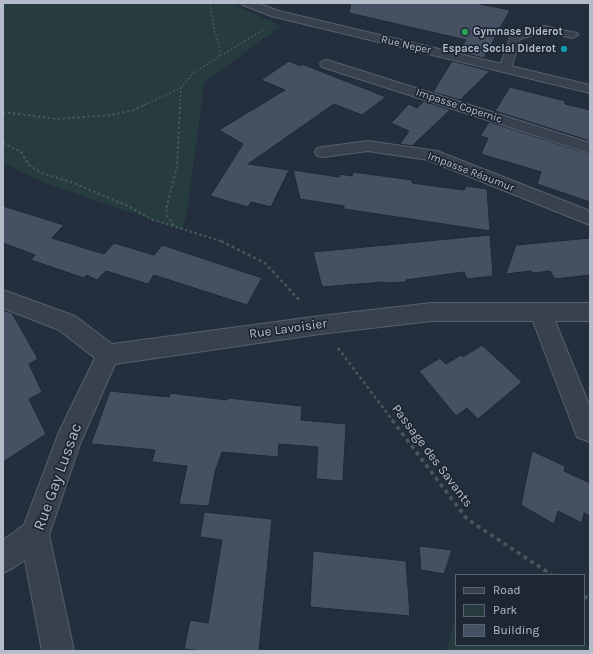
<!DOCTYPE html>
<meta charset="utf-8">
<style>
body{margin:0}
#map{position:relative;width:593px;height:654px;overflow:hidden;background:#242f3e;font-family:Karla,sans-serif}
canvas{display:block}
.frame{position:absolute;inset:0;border:4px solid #b4bcc9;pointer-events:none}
.legend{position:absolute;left:455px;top:574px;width:130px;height:72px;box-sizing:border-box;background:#1d2633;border:1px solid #59626f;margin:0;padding:5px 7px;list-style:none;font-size:12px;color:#b4bcc9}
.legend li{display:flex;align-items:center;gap:8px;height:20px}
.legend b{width:20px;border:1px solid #59626f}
</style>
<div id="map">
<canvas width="593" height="654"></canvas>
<div class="frame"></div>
<ul class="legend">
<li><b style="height:5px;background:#38414e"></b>Road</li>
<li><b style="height:11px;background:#263c3f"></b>Park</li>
<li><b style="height:11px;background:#455162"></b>Building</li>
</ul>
</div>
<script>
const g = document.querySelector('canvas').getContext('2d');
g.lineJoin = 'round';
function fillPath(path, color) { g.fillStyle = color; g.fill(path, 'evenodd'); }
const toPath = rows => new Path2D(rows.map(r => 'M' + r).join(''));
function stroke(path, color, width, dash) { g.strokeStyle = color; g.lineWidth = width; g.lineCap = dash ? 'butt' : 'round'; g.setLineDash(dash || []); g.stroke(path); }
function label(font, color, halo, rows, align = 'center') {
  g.font = font + ' Karla,sans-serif'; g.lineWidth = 3.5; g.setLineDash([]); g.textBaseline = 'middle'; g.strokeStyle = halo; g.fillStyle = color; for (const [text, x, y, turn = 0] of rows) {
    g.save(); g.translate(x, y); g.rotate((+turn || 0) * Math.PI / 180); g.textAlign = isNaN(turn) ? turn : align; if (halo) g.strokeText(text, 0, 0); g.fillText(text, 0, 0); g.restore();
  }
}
fillPath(toPath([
 [3,3,234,3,243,9,281,26,204,83,187,214,182,230,47,184,3,163],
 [456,615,456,645,584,645,584,643,590,647,590,651,447,651]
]), '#263c3f');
const building = toPath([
 [351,3,475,3,510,10,484,58,458,52,466,40,349,13,351,3],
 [289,61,301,66,302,64,386,97,362,115,334,104,248,164,289,170,271,207,251,202,248,207,210,196,243,144,219,130,285,90,261,80,289,61],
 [452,61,490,71,460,100,433,92,452,61],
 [510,87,565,101,565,104,590,110,590,141,495,111,510,87],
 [424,101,450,110,412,146,400,144,409,131,391,123,409,104,417,108,424,101],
 [489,122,590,154,590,202,537,184,541,172,481,154,488,138,480,136,489,122],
 [293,170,339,177,339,174,352,176,353,172,412,180,412,183,464,190,466,186,487,189,490,231,344,209,344,206,300,199,293,170],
 [3,206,64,225,52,238,104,254,114,243,154,255,162,245,262,278,247,305,154,275,148,284,106,271,97,280,87,275,84,278,31,260,35,255,3,243,3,206],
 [490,235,493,276,467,279,464,272,406,280,406,282,383,283,383,282,322,287,313,252,490,235],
 [590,238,590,275,555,279,550,271,533,273,531,271,506,274,516,245,590,238],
 [3,310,12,313,38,359,29,364,42,392,29,399,46,434,3,462,3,310],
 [482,345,522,382,478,419,467,408,456,416,419,371,440,358,446,364,461,355,463,357,482,345],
 [110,391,169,397,170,393,227,400,228,398,302,406,301,420,346,424,343,481,316,479,318,447,279,444,278,457,222,452,215,472,209,506,179,504,187,466,152,462,155,450,91,444,110,391],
 [532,451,565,466,564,471,590,483,590,516,584,513,582,523,558,511,554,524,521,505,532,451],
 [204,512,272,519,259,651,204,651,184,649,190,620,208,623,222,540,200,537,204,512],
 [419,546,452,550,444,574,421,570,419,546],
 [313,551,406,561,410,616,310,607,313,551]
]);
fillPath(building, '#455162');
stroke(building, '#1f2835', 1);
const service = toPath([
 [544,26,577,33,578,35,573,38,544,32,520,39,511,69,509,71,501,71,499,69,511,35,544,26]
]);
const minor = toPath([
 [241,3,257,3,279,11,590,85,590,93,271,16,243,5,241,3],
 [327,60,590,143,590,153,322,67,320,64,322,61,327,60],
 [368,141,437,151,590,211,590,225,428,160,368,151,323,157,317,156,315,152,317,148,323,147,368,141],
 [3,290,75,316,112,344,320,316,431,303,590,303,590,321,555,321,590,407,590,442,577,437,533,321,431,321,320,334,115,364,80,444,49,535,74,651,42,651,25,560,13,568,3,573,3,540,24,525,59,432,95,358,59,330,3,308,3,290]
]);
stroke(service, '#565f6c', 2);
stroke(minor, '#565f6c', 2);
stroke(toPath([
 [210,3,214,29,220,49,219,56],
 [352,11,363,3],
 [144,105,181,88,193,73,263,30],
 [180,105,181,88]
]), '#44595c', 1.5, [2, 2]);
stroke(toPath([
 [3,112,56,119,111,115,134,110,146,104],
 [3,143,21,152,30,166,42,173,71,182,128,206,151,219,224,242],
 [174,225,167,216,166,209,177,167,180,104]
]), '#44595c', 2, [2.5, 2.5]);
stroke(toPath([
 [221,241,265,263,301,302],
 [338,348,393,421]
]), '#44595c', 2.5, [3, 3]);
stroke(toPath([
 [392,420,467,519,552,575],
 [584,596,590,600]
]), '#44595c', 3.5, [4, 4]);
fillPath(service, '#38414e');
fillPath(minor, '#38414e');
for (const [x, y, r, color] of [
 [465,32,4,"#2e9e5b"],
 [564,49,4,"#0f9aa8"]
]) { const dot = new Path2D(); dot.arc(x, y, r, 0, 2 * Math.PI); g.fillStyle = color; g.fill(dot); stroke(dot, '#1d2633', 1.5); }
label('bold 11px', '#b4bcc9', '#1d2633', [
 ["Gymnase Diderot",473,32],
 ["Espace Social Diderot",556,49,"right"]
], 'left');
label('11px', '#b4bcc9', '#1d2633', [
 ["Rue Neper",406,45,13],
 ["Impasse Copernic",459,106,18],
 ["Impasse Réaumur",471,172,21]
]);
label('13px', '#b4bcc9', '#1d2633', [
 ["Rue Lavoisier",288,329,-8],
 ["Passage des Savants",432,456,53]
]);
label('16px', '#b4bcc9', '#1d2633', [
 ["Rue Gay Lussac",58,477,-70]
]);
</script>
